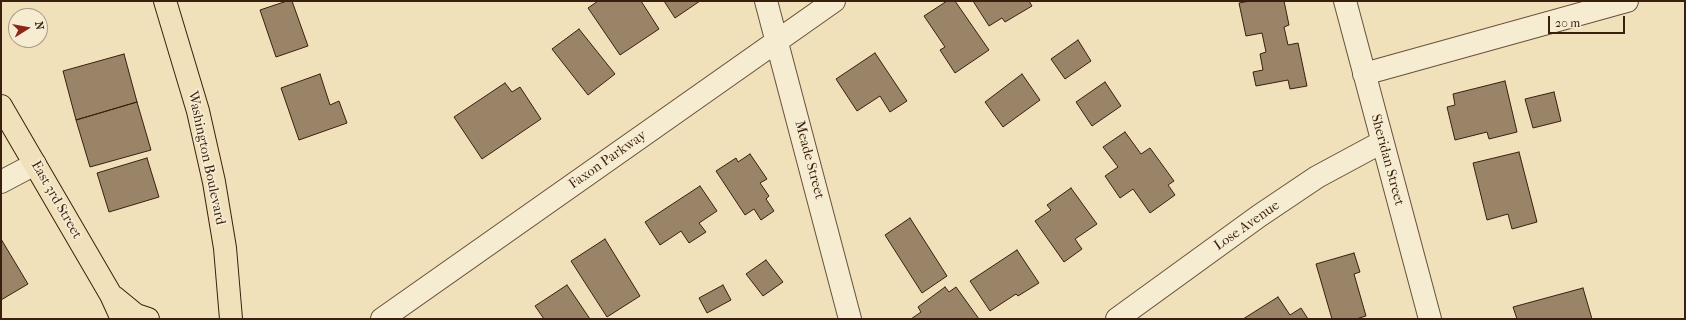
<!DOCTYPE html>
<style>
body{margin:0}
#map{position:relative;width:1686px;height:320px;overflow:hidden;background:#f1e1ba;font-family:"IM FELL French Canon",serif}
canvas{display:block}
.frame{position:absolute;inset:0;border:2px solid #3a1f0f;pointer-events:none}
.north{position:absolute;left:8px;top:8px;width:40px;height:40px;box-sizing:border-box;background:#f6ecd2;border:1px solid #ab9a84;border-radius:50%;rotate:79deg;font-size:11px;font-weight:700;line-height:16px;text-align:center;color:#3a1f0f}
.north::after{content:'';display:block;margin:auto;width:14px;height:18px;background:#8f2418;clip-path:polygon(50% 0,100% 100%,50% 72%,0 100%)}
.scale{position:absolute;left:1548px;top:16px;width:77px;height:18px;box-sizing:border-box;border:2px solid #3a1f0f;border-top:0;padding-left:5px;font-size:12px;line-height:14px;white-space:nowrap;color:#3a1f0f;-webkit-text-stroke:3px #f6ecd2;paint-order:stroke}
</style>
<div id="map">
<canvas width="1686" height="320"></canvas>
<div class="frame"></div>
<div class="north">N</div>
<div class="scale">20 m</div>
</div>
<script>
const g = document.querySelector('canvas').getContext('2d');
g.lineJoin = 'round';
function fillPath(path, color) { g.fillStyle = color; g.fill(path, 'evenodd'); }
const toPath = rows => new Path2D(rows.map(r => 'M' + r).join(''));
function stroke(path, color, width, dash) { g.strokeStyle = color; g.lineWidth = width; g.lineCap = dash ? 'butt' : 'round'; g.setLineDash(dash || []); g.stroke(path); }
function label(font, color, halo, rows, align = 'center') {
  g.font = font + ' "IM FELL French Canon",serif'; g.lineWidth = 3.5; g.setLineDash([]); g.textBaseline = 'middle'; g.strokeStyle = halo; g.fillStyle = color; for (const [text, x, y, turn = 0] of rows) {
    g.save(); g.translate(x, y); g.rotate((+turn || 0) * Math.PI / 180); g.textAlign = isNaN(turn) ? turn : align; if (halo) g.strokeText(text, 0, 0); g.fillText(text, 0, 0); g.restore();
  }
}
const building = toPath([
 [287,1,292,1,308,46,276,57,260,10,287,1],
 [598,1,641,1,659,29,620,55,588,8,598,1],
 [664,1,700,1,675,18,664,1],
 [947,1,955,1,989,50,955,73,940,50,945,47,924,16,947,1],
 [973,1,1029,1,1032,6,1005,22,1002,18,989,26,973,1],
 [1250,1,1284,1,1289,25,1284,27,1288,45,1298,43,1307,86,1290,89,1288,80,1256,86,1253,72,1263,70,1260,54,1266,52,1262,33,1246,36,1239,3,1250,1],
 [579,29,615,74,588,95,552,49,579,29],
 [1078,40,1091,61,1065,79,1051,59,1078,40],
 [875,53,907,101,890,112,880,96,857,111,836,79,875,53],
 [124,54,137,102,76,120,63,71,124,54],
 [320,74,330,105,339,101,347,123,299,140,281,88,320,74],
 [1022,74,1040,100,1003,127,985,102,1022,74],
 [1505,81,1517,132,1489,139,1487,132,1455,140,1447,107,1455,105,1453,94,1505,81],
 [1105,82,1121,106,1092,126,1076,102,1105,82],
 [505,83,512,92,520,87,541,119,482,159,454,117,505,83],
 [1554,92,1561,121,1533,128,1525,99,1554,92],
 [137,102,151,150,90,167,76,120,137,102],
 [1125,132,1141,154,1150,148,1174,181,1168,185,1175,195,1150,213,1133,189,1120,198,1105,176,1118,167,1103,147,1125,132],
 [1519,152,1537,222,1512,229,1508,214,1487,220,1473,163,1519,152],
 [750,154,767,179,760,183,769,196,766,199,774,211,761,220,754,209,745,215,716,171,736,158,738,162,750,154],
 [147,158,159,197,109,212,97,173,147,158],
 [700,186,717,211,699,223,706,232,689,243,681,231,660,245,645,222,700,186],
 [1071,188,1097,224,1075,239,1082,249,1064,262,1035,221,1051,210,1047,205,1071,188],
 [910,218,947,276,922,293,885,235,910,218],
 [1,239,28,284,1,300,1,239],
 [605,239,640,296,607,317,571,261,605,239],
 [1017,250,1039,283,1018,296,1016,294,990,311,970,281,1017,250],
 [1354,253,1360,272,1354,274,1366,316,1356,319,1332,319,1316,264,1354,253],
 [766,260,783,282,763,296,746,274,766,260],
 [567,285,590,319,544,319,535,306,567,285],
 [723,285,731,300,707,313,699,298,723,285],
 [945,287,949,292,956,287,979,319,911,319,921,312,918,307,945,287],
 [1583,288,1592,319,1517,319,1513,307,1583,288],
 [1278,297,1290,315,1301,308,1308,319,1243,319,1278,297]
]);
fillPath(building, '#998468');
stroke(building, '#3a1f0f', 1);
const minor = toPath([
 [766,1,850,319],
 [1345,1,1430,319],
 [1364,74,1627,1],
 [1,182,35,164],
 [382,319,834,1],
 [1117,319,1259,216,1317,177,1382,142]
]);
const major = toPath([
 [165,1,198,111,214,182,225,248,231,319],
 [1,106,111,295,122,319],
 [114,297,136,315,148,319]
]);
stroke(minor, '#68503a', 24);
stroke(major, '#3a1f0f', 24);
stroke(minor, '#f6ecd2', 22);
stroke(major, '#f1e1ba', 22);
label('14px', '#3a1f0f', '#f6ecd2', [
 ["Washington Boulevard",206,158,78],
 ["Faxon Parkway",608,160,-35],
 ["Meade Street",809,160,75],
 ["Sheridan Street",1387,160,75],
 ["East 3rd Street",56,200,60],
 ["Lose Avenue",1247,226,-35]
]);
</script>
